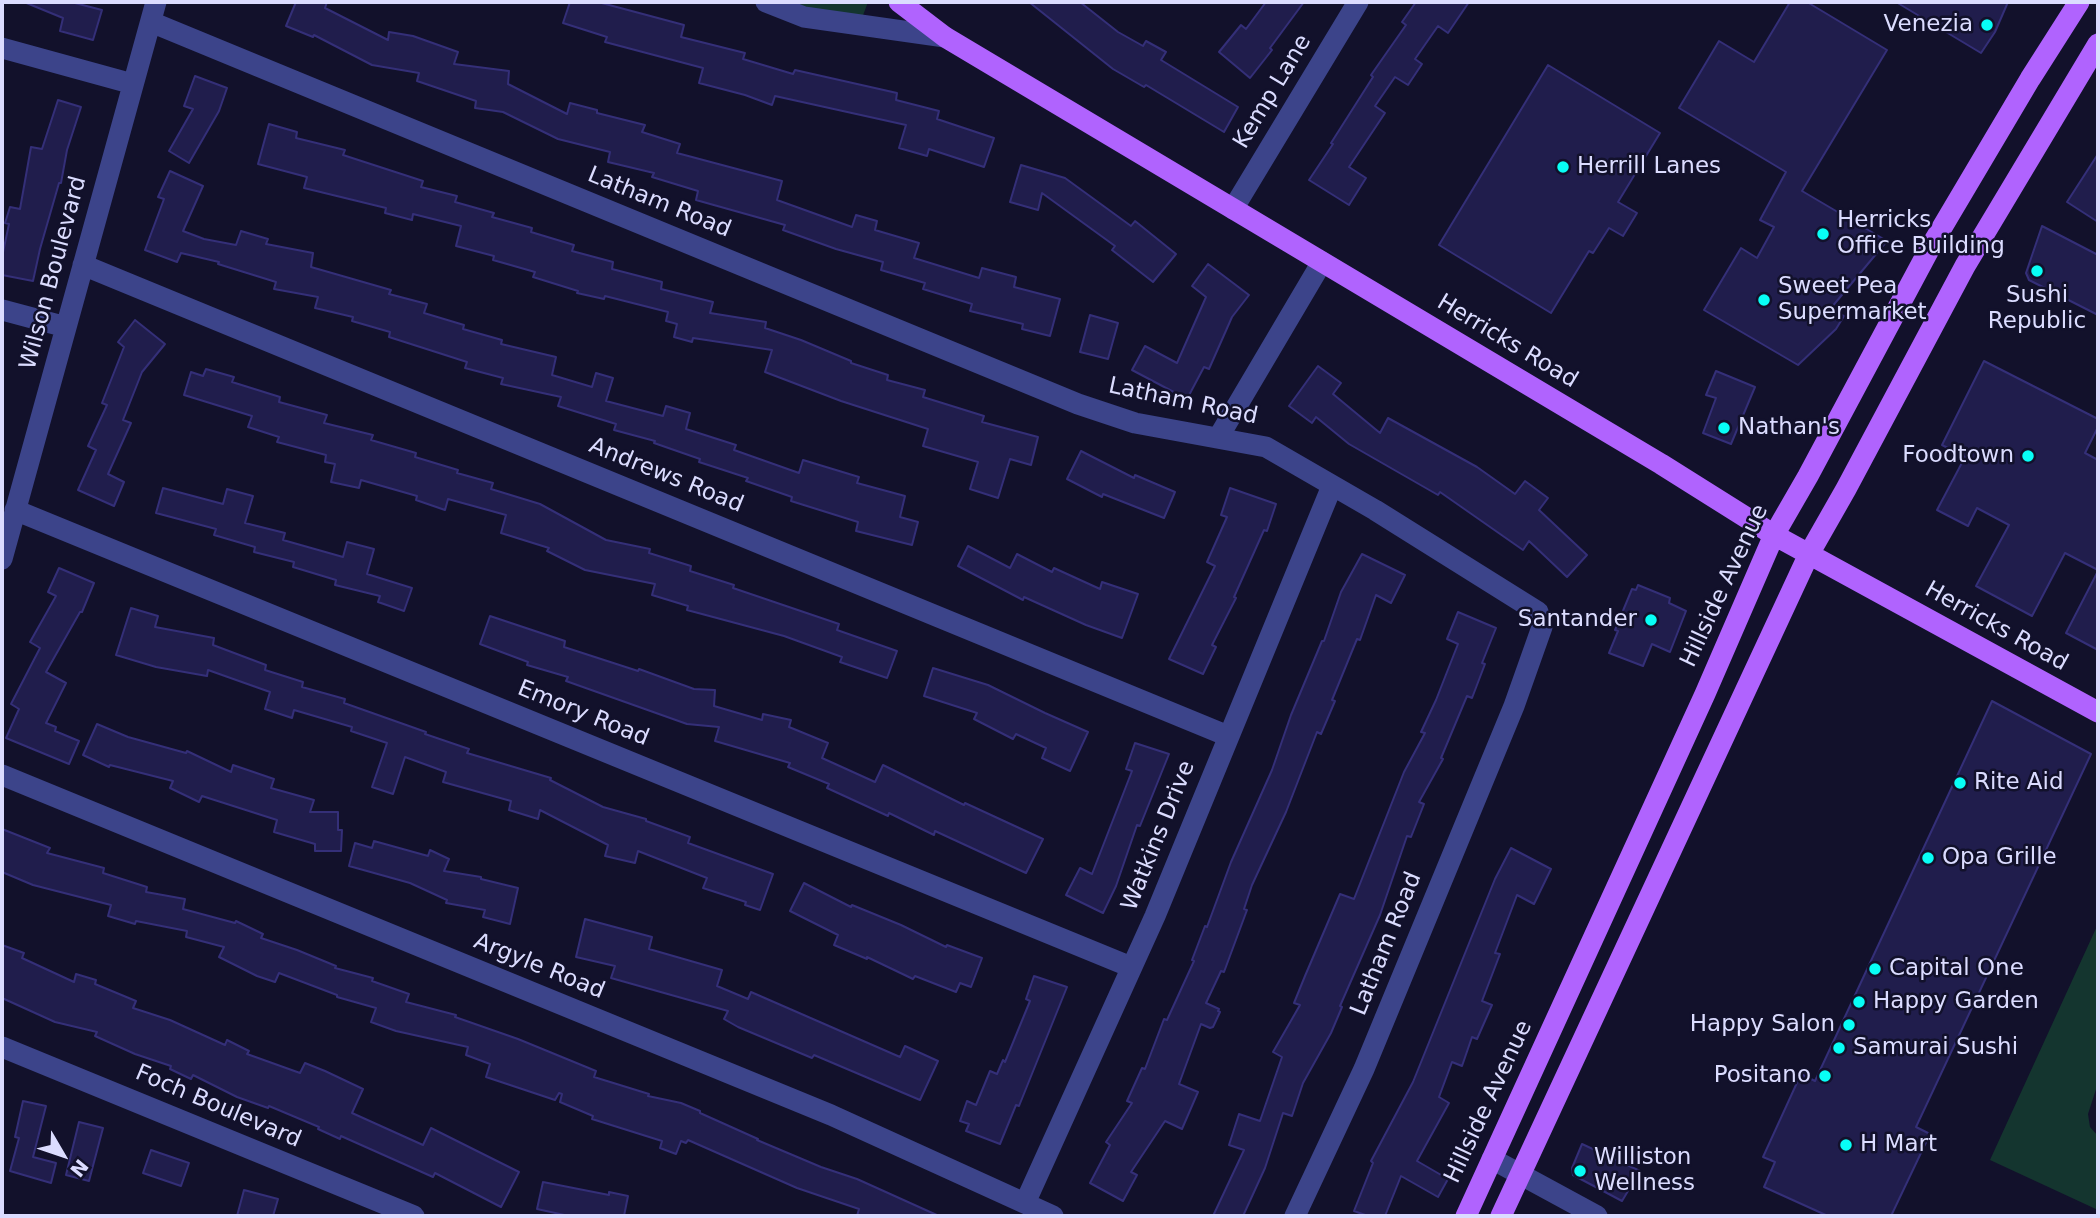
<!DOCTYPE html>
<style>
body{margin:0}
#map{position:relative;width:2100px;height:1218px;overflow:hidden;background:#12112b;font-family:"DejaVu Sans",sans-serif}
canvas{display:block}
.frame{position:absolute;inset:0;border:4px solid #dbdcff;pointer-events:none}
.north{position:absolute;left:28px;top:1120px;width:70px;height:70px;-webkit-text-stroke:5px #12112b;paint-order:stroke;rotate:129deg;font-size:19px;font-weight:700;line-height:28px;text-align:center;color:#dbdcff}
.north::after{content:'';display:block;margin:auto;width:24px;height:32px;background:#dbdcff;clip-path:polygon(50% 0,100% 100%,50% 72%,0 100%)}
</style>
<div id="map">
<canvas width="2100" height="1218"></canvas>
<div class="frame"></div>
<div class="north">N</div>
</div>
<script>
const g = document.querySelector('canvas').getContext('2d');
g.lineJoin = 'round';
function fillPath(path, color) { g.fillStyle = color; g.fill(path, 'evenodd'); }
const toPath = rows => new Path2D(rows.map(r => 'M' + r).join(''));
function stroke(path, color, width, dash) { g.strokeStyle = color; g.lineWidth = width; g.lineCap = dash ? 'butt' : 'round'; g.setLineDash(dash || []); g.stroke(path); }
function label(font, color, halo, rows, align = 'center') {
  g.font = font + ' "DejaVu Sans",sans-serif'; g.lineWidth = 5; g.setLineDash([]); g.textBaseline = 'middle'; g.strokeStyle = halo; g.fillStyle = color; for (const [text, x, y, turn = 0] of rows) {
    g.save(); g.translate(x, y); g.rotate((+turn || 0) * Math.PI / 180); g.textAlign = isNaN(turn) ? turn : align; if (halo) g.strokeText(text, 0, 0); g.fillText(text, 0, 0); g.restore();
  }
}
fillPath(toPath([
 [786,2,868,2,862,18,806,10],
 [2098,924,2098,1083,2088,1114,2090,1127,2098,1136,2098,1210,1990,1160]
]), '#14352f');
const building = toPath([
 [24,2,71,2,102,10,93,40,60,31,63,18,24,2],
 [296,2,327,2,325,8,388,40,389,32,413,36,458,52,454,64,509,71,508,84,567,114,570,103,597,110,597,113,645,125,642,132,680,144,677,153,782,181,777,200,852,227,856,215,877,221,875,230,919,243,914,258,979,278,982,268,1016,277,1014,287,1060,299,1050,336,1022,329,1023,324,970,311,972,304,923,289,925,283,881,270,883,262,836,249,783,230,785,225,696,200,698,191,652,177,654,173,608,162,610,152,558,139,503,112,475,108,476,101,417,81,419,73,372,65,314,35,313,37,286,26,296,2],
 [570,2,598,2,684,25,681,37,745,53,743,59,793,74,795,70,897,93,896,100,939,111,937,119,994,138,984,167,929,149,927,156,899,148,906,125,775,96,772,105,745,95,699,83,703,68,605,42,607,37,563,23,570,2],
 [1029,2,1080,2,1118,32,1143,46,1146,41,1166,52,1161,60,1238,107,1224,132,1146,85,1144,87,1113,69,1029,2],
 [1266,2,1304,2,1270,48,1272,50,1250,78,1219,52,1241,25,1246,29,1266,2],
 [1416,2,1469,2,1448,33,1438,26,1415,59,1422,64,1408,85,1395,77,1375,106,1385,113,1349,167,1366,178,1349,205,1309,180,1333,144,1331,143,1373,77,1371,75,1406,25,1402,22,1416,2],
 [1790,2,1807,2,1887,50,1802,191,1887,241,1831,308,1844,316,1836,329,1798,365,1704,310,1741,248,1757,258,1774,227,1760,220,1786,172,1679,108,1719,41,1754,62,1790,2],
 [1896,2,2008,2,1995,32,1981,53,1896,2],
 [1548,65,1660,133,1618,202,1637,213,1623,236,1609,228,1593,253,1589,251,1551,313,1439,245,1548,65],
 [195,76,227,88,219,111,189,163,169,151,193,109,184,106,195,76],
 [58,100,81,107,67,150,61,183,59,183,40,249,33,281,2,275,2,257,9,224,5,223,10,207,20,209,31,147,42,149,58,100],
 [269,124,297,132,296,138,345,150,343,155,423,181,421,187,457,196,455,202,494,213,492,217,532,228,531,232,574,245,572,251,613,262,612,269,662,282,661,289,713,302,710,313,766,322,765,328,801,340,851,361,851,363,888,375,887,380,925,390,923,397,984,416,982,422,1038,437,1031,465,1010,459,998,498,970,489,978,462,923,446,928,429,841,401,765,372,772,350,693,338,692,342,674,337,677,324,666,321,668,312,605,296,604,299,577,293,578,291,533,277,535,272,493,260,494,256,456,246,461,226,413,214,412,220,385,213,386,208,304,188,307,177,258,164,269,124],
 [2098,154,2098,222,2067,202,2098,154],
 [1021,165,1065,178,1131,226,1135,221,1176,254,1153,282,1112,250,1115,246,1042,193,1038,210,1010,202,1021,165],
 [170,171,203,186,183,231,204,239,236,245,241,231,268,239,266,244,313,253,311,267,391,290,389,294,427,304,424,313,464,325,463,329,502,340,501,344,556,357,552,375,592,387,596,373,613,378,606,401,663,416,666,406,690,413,686,429,736,445,734,450,799,473,803,460,859,477,857,483,905,496,900,517,918,522,912,545,856,531,858,522,791,501,792,497,746,481,748,478,699,462,700,459,654,443,655,441,614,430,616,424,558,406,561,397,501,384,503,378,465,368,467,362,389,337,390,332,352,321,353,317,315,308,318,297,274,289,276,282,218,264,219,262,181,253,177,262,145,250,164,199,158,197,170,171],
 [2042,226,2098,255,2098,315,2029,280,2026,273,2042,226],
 [1208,264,1249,295,1232,317,1209,369,1204,367,1187,399,1132,370,1145,346,1177,363,1206,297,1192,286,1208,264],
 [1090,315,1118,323,1108,359,1080,352,1090,315],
 [135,320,165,344,142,372,123,420,131,423,108,474,124,482,114,506,78,490,96,450,88,446,107,405,102,403,124,347,118,342,135,320],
 [1984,361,2098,419,2098,427,2085,453,2098,460,2098,570,2065,553,2032,616,1976,586,2009,525,1977,508,1968,526,1937,510,1965,457,1942,445,1984,361],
 [1318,366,1341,383,1333,394,1380,433,1388,418,1477,467,1515,494,1525,481,1548,498,1539,510,1587,555,1567,577,1529,541,1523,550,1440,492,1438,495,1349,444,1316,417,1312,423,1289,406,1318,366],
 [206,369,234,377,232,382,280,397,279,402,327,415,324,423,373,435,371,440,416,453,415,457,458,470,457,473,493,483,491,489,540,504,606,540,650,549,649,553,691,566,690,571,734,585,733,588,839,624,837,630,897,651,887,678,840,662,842,657,784,636,687,610,688,606,652,595,655,584,585,570,547,551,549,548,501,533,506,515,448,499,445,510,416,500,417,496,361,480,359,488,331,482,335,464,325,462,326,455,277,442,279,437,248,427,252,416,184,395,191,372,203,376,206,369],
 [1716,371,1755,387,1731,444,1703,433,1716,398,1706,395,1716,371],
 [1081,451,1134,478,1135,475,1175,492,1164,518,1103,494,1102,497,1067,479,1081,451],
 [163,488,223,504,227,489,253,496,245,523,285,533,283,540,343,557,347,542,374,549,367,574,412,588,404,611,378,602,380,596,335,585,336,580,293,567,294,562,254,552,255,547,214,535,216,529,156,513,163,488],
 [1230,488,1276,504,1267,531,1264,530,1234,597,1236,598,1212,645,1216,647,1203,674,1169,659,1215,566,1207,562,1227,517,1221,515,1230,488],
 [968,546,1010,568,1017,554,1052,572,1054,568,1100,589,1102,582,1138,594,1122,638,1086,625,1024,597,1023,600,958,566,968,546],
 [1362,554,1405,575,1391,603,1376,595,1360,640,1357,639,1332,700,1335,701,1321,734,1317,732,1286,812,1252,885,1244,909,1247,910,1224,972,1221,971,1206,1003,1219,1009,1218,1011,1220,1012,1213,1027,1210,1028,1201,1024,1179,1084,1198,1092,1182,1129,1165,1121,1131,1172,1137,1175,1123,1201,1090,1183,1110,1145,1106,1142,1132,1103,1127,1101,1142,1068,1145,1069,1164,1019,1167,1020,1194,961,1192,960,1205,926,1207,927,1231,862,1272,770,1291,715,1322,641,1324,641,1341,592,1362,554],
 [59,568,94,583,82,612,80,612,46,672,66,683,46,723,56,727,55,731,79,741,69,764,6,738,19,709,11,704,40,648,30,642,56,596,48,592,59,568],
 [2098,571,2098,650,2066,633,2098,571],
 [1638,585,1670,598,1669,603,1686,611,1670,652,1652,644,1643,666,1609,653,1618,631,1615,630,1632,589,1636,590,1638,585],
 [131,608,158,616,155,627,214,638,213,645,266,665,265,670,303,682,302,687,345,699,344,703,426,732,425,734,469,749,467,753,551,778,550,780,603,807,646,819,646,821,690,837,688,843,773,874,760,910,745,905,746,902,703,888,707,878,638,851,635,863,605,856,608,845,540,810,538,819,509,810,511,801,443,782,446,772,405,757,393,794,372,787,387,743,351,731,352,727,294,710,292,718,265,709,270,692,208,670,207,676,156,667,116,655,131,608],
 [1458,612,1496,628,1482,663,1485,664,1472,698,1467,696,1441,758,1443,759,1419,802,1424,804,1411,837,1407,836,1380,915,1340,1006,1342,1007,1331,1033,1303,1083,1292,1116,1283,1113,1265,1168,1243,1216,1213,1216,1244,1150,1229,1145,1239,1114,1260,1121,1282,1057,1273,1052,1300,1005,1294,1003,1305,976,1340,894,1354,899,1404,772,1425,733,1421,732,1436,700,1458,644,1447,639,1458,612],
 [490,616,565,641,564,647,638,671,639,669,694,689,715,690,714,706,762,720,763,714,791,720,789,727,828,743,822,758,875,782,883,765,964,805,965,803,1043,839,1026,873,935,831,934,835,889,813,888,816,827,788,829,784,788,767,790,763,715,741,719,727,687,724,566,681,568,677,527,665,528,662,480,644,490,616],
 [933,668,988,685,1045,713,1088,732,1070,771,1042,758,1046,748,1016,734,1013,739,974,719,977,713,924,696,933,668],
 [1992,701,2091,754,1916,1127,1930,1134,1891,1216,1828,1216,1764,1187,1775,1162,1763,1157,1801,1074,1815,1081,1992,701],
 [97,724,128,737,186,753,187,751,231,772,233,765,274,779,271,788,314,800,310,812,338,812,338,830,342,830,341,851,315,851,315,844,274,832,277,820,202,796,199,802,170,788,173,781,110,765,109,767,83,755,97,724],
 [1135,743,1169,754,1140,826,1137,825,1116,886,1103,913,1066,895,1080,868,1092,874,1132,771,1126,769,1135,743],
 [2,829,50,848,47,853,104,868,103,873,147,887,146,892,185,899,183,909,235,923,236,921,263,934,261,938,297,950,336,966,335,968,373,978,372,981,409,994,406,1002,456,1015,455,1017,518,1039,596,1071,594,1077,649,1094,648,1096,681,1103,700,1111,700,1113,758,1139,757,1140,821,1167,857,1179,939,1216,857,1216,859,1209,797,1188,688,1140,686,1143,681,1141,676,1154,660,1148,662,1141,592,1119,593,1116,560,1102,562,1094,559,1093,555,1100,486,1077,490,1064,466,1055,468,1047,396,1031,371,1022,376,1008,337,997,337,995,279,973,275,982,257,976,219,957,224,947,186,937,187,931,136,921,135,924,108,916,111,905,33,885,2,872,2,829],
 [374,841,428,856,430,850,449,859,444,871,481,877,481,879,518,888,510,924,483,917,485,910,446,903,447,900,410,883,349,866,355,843,372,848,374,841],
 [1511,848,1551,869,1534,904,1517,895,1495,953,1500,954,1482,1001,1492,1005,1477,1039,1472,1037,1462,1066,1452,1062,1439,1097,1449,1103,1417,1161,1448,1179,1438,1197,1401,1176,1385,1216,1368,1216,1354,1211,1373,1163,1371,1161,1413,1082,1495,879,1511,848],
 [804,883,851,907,852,905,901,925,946,947,947,945,982,958,971,987,960,983,956,992,915,976,913,979,867,957,867,959,834,945,838,935,790,911,804,883],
 [585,919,652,937,649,949,722,970,717,986,748,999,751,992,900,1057,905,1046,938,1061,920,1100,814,1055,812,1058,738,1027,724,1019,728,1011,611,978,615,966,576,957,585,919],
 [2,945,24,953,22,958,74,982,76,974,96,980,95,984,136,1001,133,1008,170,1020,225,1045,227,1040,249,1051,247,1054,300,1073,305,1063,325,1071,363,1089,352,1113,423,1145,431,1128,519,1172,501,1207,435,1173,433,1177,341,1136,340,1139,318,1129,319,1127,269,1106,268,1108,237,1097,193,1075,191,1079,170,1069,171,1066,135,1054,95,1036,97,1032,55,1022,2,998,2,945],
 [1034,976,1067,987,1019,1106,1016,1105,1000,1144,966,1131,969,1124,960,1121,967,1101,976,1105,990,1071,997,1074,1003,1060,1005,1062,1030,1001,1026,999,1034,976],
 [23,1101,46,1106,33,1157,56,1163,51,1183,10,1171,19,1138,15,1137,23,1101],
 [79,1122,103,1128,89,1181,66,1175,79,1122],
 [1582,1144,1640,1171,1622,1201,1573,1175,1572,1168,1582,1144],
 [151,1150,189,1163,181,1186,143,1173,151,1150],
 [543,1182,609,1195,609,1192,628,1196,624,1216,569,1216,537,1209,543,1182],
 [244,1190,278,1199,273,1216,237,1216,244,1190]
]);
fillPath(building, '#201d4c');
stroke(building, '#342f78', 2);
stroke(toPath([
 [766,2,804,17,945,37],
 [151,22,1078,404,1135,423,1266,447,1375,510,1538,612,1542,627,1514,706,1364,1069,1295,1216],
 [2,48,133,84],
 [1233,209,1358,2],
 [83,265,1228,736],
 [2,310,66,327],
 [1218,438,1322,262],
 [15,510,1131,967],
 [2,559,156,2],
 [2,775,831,1115,1053,1216],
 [2,1047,414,1216],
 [1492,1159,1597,1216],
 [1025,1203,1155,916,1332,486]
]), '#3c448a', 21);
stroke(toPath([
 [899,2,945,37,1661,464,1774,535,2098,712],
 [1466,1216,1705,694,1774,535,1808,476,1931,246,2030,79,2079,2],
 [1501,1216,1809,554,1846,489,1965,266,2098,44]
]), '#b063fe', 21);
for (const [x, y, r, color] of [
 [1987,25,7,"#08fef6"],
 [1563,167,7,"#08fef6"],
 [1823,234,7,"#08fef6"],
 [2037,271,7,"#08fef6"],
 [1764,300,7,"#08fef6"],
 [1724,428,7,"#08fef6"],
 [2028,456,7,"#08fef6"],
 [1651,620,7,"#08fef6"],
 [1960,783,7,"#08fef6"],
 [1928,858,7,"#08fef6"],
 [1875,969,7,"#08fef6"],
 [1859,1002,7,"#08fef6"],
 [1849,1025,7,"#08fef6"],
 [1839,1048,7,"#08fef6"],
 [1825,1076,7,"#08fef6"],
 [1846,1145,7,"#08fef6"],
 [1580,1171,7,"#08fef6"]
]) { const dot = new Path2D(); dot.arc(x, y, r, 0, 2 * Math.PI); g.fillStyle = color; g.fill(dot); stroke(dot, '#12112b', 2.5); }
label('23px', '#dbdcff', '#12112b', [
 ["Venezia",1973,25,"right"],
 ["Herrill Lanes",1577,167],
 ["Herricks",1837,221],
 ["Office Building",1837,247],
 ["Sweet Pea",1778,287],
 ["Supermarket",1778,313],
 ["Sushi",2037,296,"center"],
 ["Republic",2037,322,"center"],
 ["Nathan's",1738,428],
 ["Foodtown",2014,456,"right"],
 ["Santander",1637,620,"right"],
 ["Rite Aid",1974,783],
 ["Opa Grille",1942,858],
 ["Capital One",1889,969],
 ["Happy Garden",1873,1002],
 ["Happy Salon",1835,1025,"right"],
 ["Samurai Sushi",1853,1048],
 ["Positano",1811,1076,"right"],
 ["H Mart",1860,1145],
 ["Williston",1594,1158],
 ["Wellness",1594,1184]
], 'left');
label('23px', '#dbdcff', '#12112b', [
 ["Kemp Lane",1273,92,-59],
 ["Latham Road",659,203,22],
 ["Wilson Boulevard",54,273,-75],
 ["Herricks Road",1507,342,31],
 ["Latham Road",1183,402,12],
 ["Andrews Road",666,476,22],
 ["Hillside Avenue",1725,586,-65],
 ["Herricks Road",1996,627,29],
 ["Emory Road",583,714,22],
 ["Watkins Drive",1159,836,-68],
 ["Latham Road",1387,944,-68],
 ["Argyle Road",539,967,22],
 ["Hillside Avenue",1489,1102,-65],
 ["Foch Boulevard",218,1107,23]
]);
</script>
